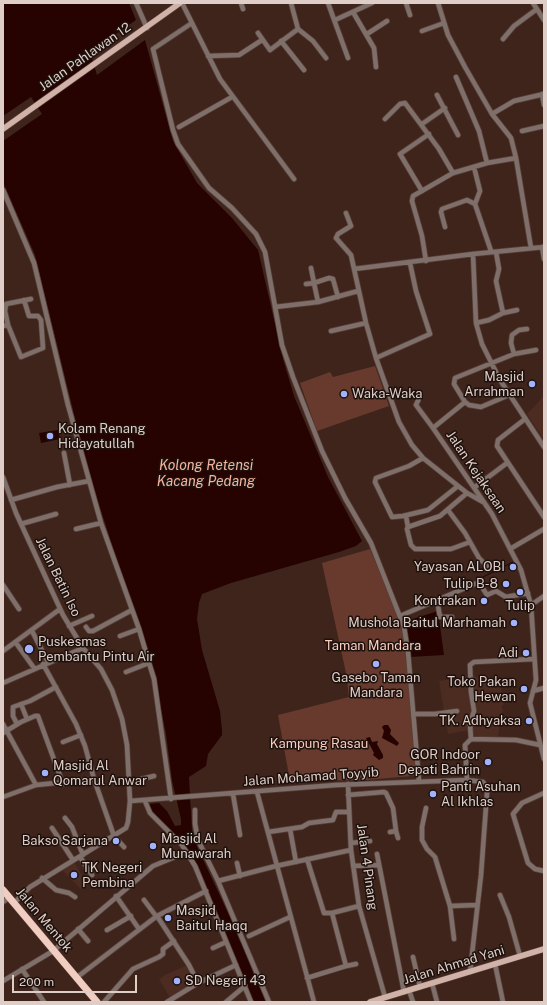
<!DOCTYPE html>
<style>
body{margin:0}
#map{position:relative;width:547px;height:1005px;overflow:hidden;background:#3f241c;font-family:"Public Sans",sans-serif}
canvas{display:block}
.frame{position:absolute;inset:0;border:4px solid #dfcdc7;pointer-events:none}
.scale{position:absolute;left:12px;top:975px;width:125px;height:18px;box-sizing:border-box;border:2px solid #dfcdc7;border-top:0;padding-left:5px;font-size:12px;line-height:14px;white-space:nowrap;color:#dfcdc7;-webkit-text-stroke:3px #1d110d;paint-order:stroke}
</style>
<div id="map">
<canvas width="547" height="1005"></canvas>
<div class="frame"></div>
<div class="scale">200 m</div>
</div>
<script>
const g = document.querySelector('canvas').getContext('2d');
g.lineJoin = 'round';
function fillPath(path, color) { g.fillStyle = color; g.fill(path, 'evenodd'); }
const toPath = rows => new Path2D(rows.map(r => 'M' + r).join(''));
function stroke(path, color, width, dash) { g.strokeStyle = color; g.lineWidth = width; g.lineCap = dash ? 'butt' : 'round'; g.setLineDash(dash || []); g.stroke(path); }
function label(font, color, halo, rows, align = 'center') {
  g.font = font + ' "Public Sans",sans-serif'; g.lineWidth = 3; g.setLineDash([]); g.textBaseline = 'middle'; g.strokeStyle = halo; g.fillStyle = color; for (const [text, x, y, turn = 0] of rows) {
    g.save(); g.translate(x, y); g.rotate((+turn || 0) * Math.PI / 180); g.textAlign = isNaN(turn) ? turn : align; if (halo) g.strokeText(text, 0, 0); g.fillText(text, 0, 0); g.restore();
  }
}
fillPath(toPath([
 [544,396,544,440,527,414],
 [471,676,477,677,493,687,501,686,504,705,502,705,503,713,501,716,498,737,474,736,470,730,448,734,439,681],
 [74,862,88,885,81,889,61,869],
 [187,965,195,983,170,998,159,979,165,975]
]), '#4c2b21');
fillPath(toPath([
 [375,366,389,406,317,431,300,383,330,372,333,377],
 [370,549,397,612,406,647,416,774,413,776,365,780,290,781,278,715,349,697,346,673,322,563]
]), '#673a2d');
fillPath(toPath([
 [3,3,129,3,136,20,90,52,97,75,145,40,173,141,197,183,232,218,258,250,283,359,294,396,328,477,362,541,356,546,339,552,231,583,202,594,199,603,197,619,202,650,220,711,222,730,222,735,208,754,206,766,189,777,192,831,198,849,238,934,266,1002,254,1002,202,879,184,847,151,810,148,804,159,803,167,811,175,826,181,825,181,819,172,780,166,734,155,679,87,467,35,255,3,182,3,141,42,114,31,97,3,116],
 [58,430,60,439,41,443,39,433],
 [438,611,444,655,410,657,403,622],
 [384,725,388,725,391,730,390,734,399,743,397,746,382,738,384,731,382,727],
 [370,737,372,742,378,741,377,744,383,755,383,758,379,760,373,755,374,753,366,738]
]), '#260300');
stroke(toPath([
 [475,581,515,561]
]), '#260300', 1);
const minor = toPath([
 [136,3,147,28],
 [182,3,192,23,153,49,173,130,178,144,209,188,232,208,256,234,265,252,282,345,293,377,322,451,345,498,371,543,404,627,408,652,419,781],
 [241,3,243,9],
 [291,3,298,29,313,41,326,58],
 [328,3,348,58],
 [406,3,410,15],
 [438,3,448,35,465,67,492,114,511,138,516,158,531,248],
 [533,3,544,20],
 [353,12,374,48,376,67],
 [335,20,372,3],
 [192,23,220,79,294,179],
 [422,31,444,23],
 [258,33,270,50,298,29],
 [367,34,387,21],
 [503,39,514,26,537,9],
 [281,41,304,70],
 [208,56,239,55,262,40],
 [456,77,479,131,487,163],
 [542,94,544,105],
 [437,95,458,135],
 [492,114,514,101,544,94],
 [385,119,400,104,405,103,439,149,453,173],
 [422,124,445,108],
 [179,127,232,97],
 [522,131,544,126],
 [474,167,480,191,475,204,491,251],
 [3,190,34,263,68,405,101,523,139,629,149,663,154,679,171,799],
 [422,191,400,154,429,134],
 [346,213,351,226,338,234,336,238,351,255,366,323,376,358,399,422,412,445,423,458,467,493,483,502],
 [445,227,441,212,442,209,467,200,475,204],
 [542,247,544,259],
 [544,247,473,254,476,323,482,344,500,380,544,447],
 [426,261,422,236,412,201,413,196,453,173,487,163,516,158],
 [311,268,314,283,329,278,333,279,338,297],
 [354,269,473,254],
 [306,284,314,283,318,302],
 [275,307,318,302,358,291],
 [503,313,517,310],
 [476,323,489,320,503,313,496,281,499,269,496,252],
 [8,325,5,311,6,304,31,299],
 [3,326,8,325,21,357,43,348,41,320,38,316,29,316,24,300],
 [331,331,366,323],
 [514,354,511,343,512,335,519,330,527,329],
 [376,358,430,334,416,291,410,263],
 [420,396,416,405,433,428],
 [465,402,469,405,481,407,509,395],
 [525,419,498,440,497,446,544,517],
 [64,453,70,485],
 [423,458,409,466,376,478,375,482,392,517,403,516,428,510,458,486],
 [3,477,16,513,63,615,83,648,101,669,112,690,122,719,127,745,130,801,128,822,126,828,30,887,14,903],
 [475,487,507,463],
 [467,493,440,516,408,527,407,529,411,545,415,549,451,549,470,542],
 [11,500,57,487,89,481],
 [448,510,465,533,479,558,487,566],
 [406,516,408,527],
 [21,524,56,514],
 [76,529,101,523],
 [510,549,544,529],
 [3,585,19,609],
 [544,596,531,605,536,680,530,703,544,759],
 [437,600,440,617,452,617],
 [531,605,521,570,492,514,433,428,465,402,454,384,455,378,514,354,536,350],
 [400,616,477,583,480,584,487,595,496,591,506,597,528,593],
 [69,626,92,616],
 [86,627,89,631,93,631,132,610],
 [32,631,48,662],
 [120,636,139,629],
 [16,643,34,668],
 [3,651,60,609],
 [43,664,76,724,85,746,94,779],
 [126,672,149,663],
 [3,683,83,648],
 [533,691,544,688],
 [21,704,27,719],
 [413,714,435,714,457,711],
 [3,724,36,785],
 [17,724,13,716,13,707,30,701,56,687],
 [3,733,21,722,35,716,38,716,63,784],
 [471,739,516,740,540,745],
 [63,742,81,735],
 [467,780,483,782,486,786,487,793,481,875,470,972],
 [129,782,154,776],
 [348,784,351,850,359,906,385,997],
 [257,792,314,1002],
 [544,793,522,803,513,814,528,863,535,869,544,871],
 [233,794,240,835],
 [348,795,384,792,386,793,393,808,396,831,390,832],
 [3,797,36,785,94,779,114,836,124,847],
 [130,801,336,785,467,780,465,745,471,739,470,724,474,711,471,692,470,665,474,662,534,659],
 [145,801,150,813,182,845,195,866,251,1002],
 [426,808,422,827,422,840,427,849,435,857,450,906,454,939],
 [195,810,195,824,198,840,218,881,269,1002],
 [65,818,72,827,83,855],
 [52,828,73,860],
 [290,829,296,862],
 [396,831,398,838],
 [268,832,302,827,309,823,333,820,336,812,349,812],
 [351,843,370,841],
 [377,854,404,992],
 [80,857,92,875],
 [307,859,324,913,332,913,359,906],
 [237,863,240,876],
 [353,866,379,865],
 [42,878,56,890,69,893,75,897],
 [218,881,276,866,351,850],
 [500,895,509,917,520,956],
 [116,896,139,929],
 [144,900,156,916],
 [3,902,9,898],
 [450,906,477,905],
 [157,916,206,891],
 [78,929,88,941],
 [107,930,131,916],
 [249,936,290,917],
 [213,948,226,942],
 [413,957,420,987],
 [495,964,503,1002],
 [346,966,356,964],
 [22,969,44,1002],
 [76,978,157,916,189,965,198,983,236,965],
 [307,978,346,966,332,913],
 [3,981,53,951,153,866,187,852],
 [432,983,437,1002],
 [409,990,413,1002],
 [104,1002,133,969,159,957,163,954,163,949,174,941],
 [167,1002,198,983],
 [226,1002,245,986]
]);
const major = toPath([
 [3,129,180,3],
 [370,1002,544,949]
]);
const highway = toPath([
 [3,890,97,1002]
]);
stroke(minor, '#593f37', 6);
stroke(major, '#593f37', 7);
stroke(highway, '#593f37', 8);
stroke(minor, '#7e6f6b', 4.5);
stroke(major, '#d0b2a9', 5.5);
stroke(highway, '#f1ccc1', 7);
for (const [x, y, r, color] of [
 [532,384,4,"#a2b2fd"],
 [344,394,4,"#a2b2fd"],
 [50,436,4,"#a2b2fd"],
 [513,567,4,"#a2b2fd"],
 [506,584,4,"#a2b2fd"],
 [520,592,4,"#a2b2fd"],
 [484,601,4,"#a2b2fd"],
 [514,623,4,"#a2b2fd"],
 [29,649,5,"#a2b2fd"],
 [526,653,4,"#a2b2fd"],
 [376,664,4,"#a2b2fd"],
 [524,689,4,"#a2b2fd"],
 [529,721,4,"#a2b2fd"],
 [488,762,4,"#a2b2fd"],
 [45,773,4,"#a2b2fd"],
 [433,794,4,"#a2b2fd"],
 [116,841,4,"#a2b2fd"],
 [153,846,4,"#a2b2fd"],
 [74,875,4,"#a2b2fd"],
 [168,918,4,"#a2b2fd"],
 [177,981,4,"#a2b2fd"]
]) { const dot = new Path2D(); dot.arc(x, y, r, 0, 2 * Math.PI); g.fillStyle = color; g.fill(dot); stroke(dot, '#1d110d', 1.5); }
label('13px', '#dfcdc7', '#1d110d', [
 ["Jalan Pahlawan 12",85,57,-35],
 ["Jalan Kejaksaan",476,472,56],
 ["Jalan Batin Iso",58,577,64],
 ["Jalan Mohamad Toyyib",311,777,-4],
 ["Jalan 4 Pinang",367,867,82],
 ["Jalan Mentok",44,920,50],
 ["Jalan Ahmad Yani",454,965,-17]
]);
label('13px', '#dfcdc7', '#1d110d', [
 ["Masjid",524,377],
 ["Arrahman",524,392],
 ["Waka-Waka",352,394,"left"],
 ["Kolam Renang",58,429,"left"],
 ["Hidayatullah",58,444,"left"],
 ["Yayasan ALOBI",505,567],
 ["Tulip B-8",498,584],
 ["Kontrakan",476,601],
 ["Tulip",520,606,"center"],
 ["Mushola Baitul Marhamah",506,623],
 ["Puskesmas",38,642,"left"],
 ["Pembantu Pintu Air",38,657,"left"],
 ["Adi",518,653],
 ["Gasebo Taman",376,678,"center"],
 ["Mandara",376,693,"center"],
 ["Toko Pakan",516,682],
 ["Hewan",516,697],
 ["TK. Adhyaksa",521,721],
 ["GOR Indoor",480,755],
 ["Depati Bahrin",480,770],
 ["Masjid Al",53,766,"left"],
 ["Qomarul Anwar",53,781,"left"],
 ["Panti Asuhan",441,787,"left"],
 ["Al Ikhlas",441,802,"left"],
 ["Masjid Al",161,839,"left"],
 ["Munawarah",161,854,"left"],
 ["Bakso Sarjana",108,841],
 ["TK Negeri",82,868,"left"],
 ["Pembina",82,883,"left"],
 ["Masjid",176,911,"left"],
 ["Baitul Haqq",176,926,"left"],
 ["SD Negeri 43",185,981,"left"]
], 'right');
label('13px', '#facdbf', '#1d110d', [
 ["Taman Mandara",373,646],
 ["Kampung Rasau",319,744]
]);
label('italic 14px', '#f4b29f', '#1d110d', [
 ["Kolong Retensi",206,466],
 ["Kacang Pedang",206,482]
]);
</script>
